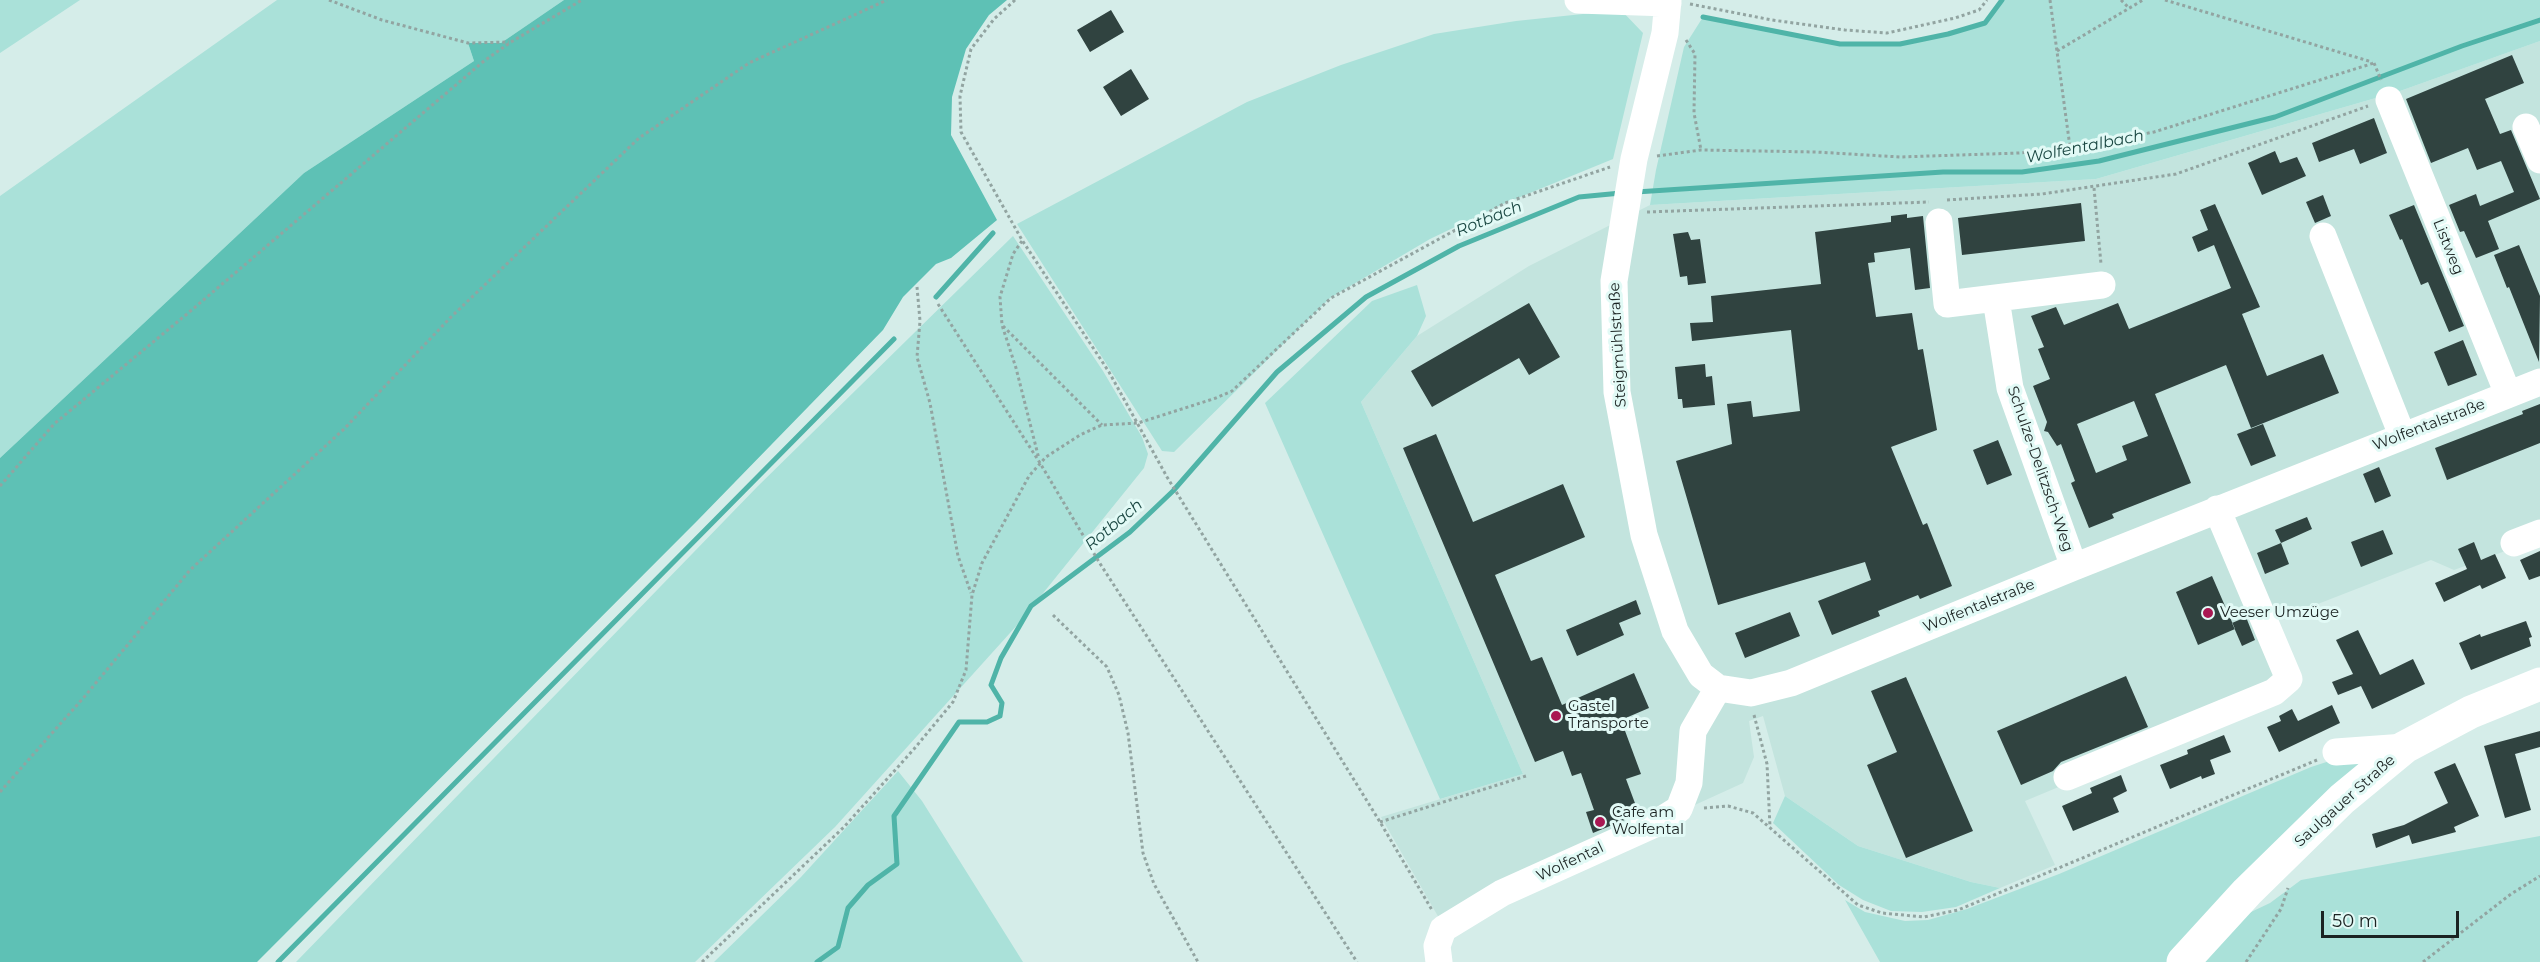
<!DOCTYPE html>
<meta charset="utf-8">
<style>
body{margin:0}
#map{position:relative;width:2540px;height:962px;overflow:hidden;background:#d5ede9;font-family:Montserrat,sans-serif}
canvas{display:block}
.scale{position:absolute;left:2321px;top:911px;width:138px;height:27px;box-sizing:border-box;border:3px solid #1b2322;border-top:0;padding-left:8px;font-size:18px;line-height:21px;white-space:nowrap;color:#1b2322;-webkit-text-stroke:4px #e2faf6;paint-order:stroke}
</style>
<div id="map">
<canvas width="2540" height="962"></canvas>
<div class="scale">50 m</div>
</div>
<script>
const g = document.querySelector('canvas').getContext('2d');
g.lineJoin = 'round';
function fillPath(path, color) { g.fillStyle = color; g.fill(path, 'evenodd'); }
const toPath = rows => new Path2D(rows.map(r => 'M' + r).join(''));
function stroke(path, color, width, dash) { g.strokeStyle = color; g.lineWidth = width; g.lineCap = dash ? 'butt' : 'round'; g.setLineDash(dash || []); g.stroke(path); }
function label(font, color, halo, rows, align = 'center') {
  g.font = font + ' Montserrat,sans-serif'; g.lineWidth = 6; g.setLineDash([]); g.textBaseline = 'middle'; g.strokeStyle = halo; g.fillStyle = color; for (const [text, x, y, turn = 0] of rows) {
    g.save(); g.translate(x, y); g.rotate((+turn || 0) * Math.PI / 180); g.textAlign = isNaN(turn) ? turn : align; if (halo) g.strokeText(text, 0, 0); g.fillText(text, 0, 0); g.restore();
  }
}
fillPath(toPath([
 [2540,41,2540,538,2454,570,2431,560,2256,628,2282,694,2025,801,2055,865,2000,888,1971,882,1858,846,1785,796,1763,716,1749,721,1754,757,1743,783,1502,893,1443,925,1381,817,1523,774,1361,402,1417,336,1529,266,1650,205,2096,179,2400,91]
]), '#c3e4de');
fillPath(toPath([
 [0,0,80,0,0,53],
 [277,0,564,0,501,43,468,43,474,61,304,173,0,458,0,196],
 [2002,0,2540,0,2540,41,2400,91,2096,179,1650,205,1656,170,1684,47,1703,17,1840,44,1900,44,1948,34,1985,23],
 [1621,10,1643,33,1613,159,1503,204,1430,239,1330,298,1174,452,1162,451,1017,224,1247,102,1341,65,1434,34,1516,21],
 [1013,236,1103,371,1142,437,1148,454,1144,468,1019,623,835,827,695,962,296,962,758,486],
 [1417,285,1426,316,1417,336,1361,402,1523,774,1440,799,1265,403,1372,301],
 [2368,757,2213,930,2270,903,2301,880,2540,836,2540,962,1880,962,1845,900,1865,912,1905,921,1928,920,1967,909,2059,874,2311,767,2339,758],
 [898,771,922,801,1023,962,714,962,801,877],
 [1785,796,1858,846,1971,882,2000,888,1956,907,1922,912,1891,911,1863,900,1839,885,1773,823]
]), '#aae1d9');
fillPath(toPath([
 [564,0,1007,0,989,15,966,49,952,97,951,135,997,220,951,258,936,264,903,297,883,330,697,521,257,962,0,962,0,458,304,173,474,61,468,43,501,43]
]), '#5ec1b5');
stroke(toPath([
 [1703,17,1840,44,1900,44,1948,34,1985,23,2002,0],
 [1636,192,1943,172,2022,172,2099,161,2275,117,2462,46,2540,20],
 [936,297,993,233],
 [278,962,894,339],
 [817,962,838,947,848,908,868,885,897,864,894,816,959,722,987,722,1000,716,1002,703,991,685,1001,658,1031,606,1130,532,1173,491,1277,372,1366,297,1459,246,1579,197,1621,193]
]), '#4fb4a8', 5);
fillPath(toPath([
 [1111,10,1124,32,1090,52,1077,30],
 [2512,55,2524,83,2485,99,2500,134,2511,130,2540,199,2488,221,2499,249,2476,258,2464,231,2460,232,2449,205,2476,194,2480,206,2514,192,2501,161,2477,170,2468,148,2431,163,2406,99],
 [1131,69,1149,99,1121,116,1103,87],
 [2374,118,2387,153,2360,164,2354,149,2319,162,2312,143],
 [2275,151,2280,163,2297,157,2306,176,2262,195,2248,163],
 [2323,195,2331,216,2315,223,2306,202],
 [2081,203,2085,241,1962,255,1958,218],
 [2215,204,2260,307,2242,314,2267,376,2323,354,2339,393,2251,428,2226,365,2155,394,2191,483,2112,514,2114,518,2089,528,2071,483,2075,481,2061,444,2057,446,2048,432,2044,431,2047,422,2033,386,2050,379,2038,349,2044,347,2031,316,2056,307,2064,325,2118,303,2129,329,2231,288,2214,245,2198,252,2192,237,2208,230,2200,210],
 [2134,401,2148,436,2122,446,2127,460,2096,473,2077,424],
 [2414,205,2464,326,2449,332,2428,282,2421,285,2402,239,2400,240,2389,215],
 [1907,214,1907,218,1923,216,1930,288,1915,290,1910,248,1874,253,1875,262,1868,263,1876,317,1912,313,1918,350,1923,349,1937,430,1891,447,1923,525,1927,523,1952,586,1920,599,1918,595,1878,611,1880,616,1832,635,1818,601,1871,580,1865,562,1718,605,1676,461,1732,444,1727,404,1751,401,1753,417,1800,411,1791,330,1692,341,1690,323,1713,322,1711,296,1821,284,1815,232,1891,222,1891,216],
 [1688,232,1691,240,1700,239,1706,283,1688,285,1687,276,1680,277,1673,234],
 [2519,245,2540,296,2539,362,2509,287,2507,288,2494,255],
 [1529,303,1560,357,1529,375,1519,358,1432,407,1411,371],
 [2463,340,2477,375,2448,386,2434,352],
 [1705,364,1706,377,1712,376,1715,405,1683,408,1682,399,1678,399,1675,367],
 [2540,404,2540,443,2447,480,2435,448,2523,414,2522,411],
 [2263,424,2276,456,2251,466,2237,434],
 [1436,434,1473,522,1563,484,1585,537,1495,575,1531,661,1542,657,1562,705,1634,673,1649,708,1621,720,1641,774,1626,779,1639,814,1593,833,1586,812,1594,810,1581,773,1572,776,1563,751,1535,762,1403,448],
 [1998,440,2012,475,1987,485,1973,450],
 [2379,467,2391,496,2375,503,2363,474],
 [2307,517,2312,529,2281,543,2275,530],
 [2383,530,2393,554,2361,567,2351,542],
 [2474,542,2481,560,2495,554,2506,578,2482,589,2480,585,2444,602,2435,583,2467,569,2458,549],
 [2281,543,2289,564,2265,574,2257,553],
 [2540,551,2540,576,2529,580,2520,560],
 [2212,576,2235,629,2198,645,2176,592],
 [1636,600,1641,614,1619,623,1624,635,1577,656,1566,630],
 [1790,612,1800,636,1745,658,1735,633],
 [2246,617,2255,640,2242,646,2232,623],
 [2526,621,2532,637,2529,638,2531,646,2471,670,2459,643,2480,634,2481,637],
 [2358,630,2380,675,2413,659,2425,684,2372,709,2361,686,2338,695,2332,682,2353,674,2336,640],
 [2126,676,2148,727,2061,762,2053,771,2021,785,1997,731],
 [1906,677,1973,831,1906,858,1867,765,1897,752,1871,691],
 [2332,705,2340,723,2279,752,2267,727,2281,721,2279,716,2292,709,2298,721],
 [2540,731,2540,747,2515,754,2531,810,2505,818,2484,746],
 [2224,735,2231,752,2210,760,2215,774,2202,779,2201,776,2170,789,2160,765,2188,754,2187,750],
 [2455,763,2479,816,2454,827,2456,832,2412,844,2409,835,2376,848,2372,834,2404,825,2448,803,2434,772],
 [2121,775,2127,791,2113,798,2119,812,2073,831,2062,806,2092,793,2090,788]
]), '#304340');
stroke(toPath([
 [329,0,382,20,468,43,509,42],
 [1015,0,994,19,971,49,960,96,961,132,1022,240,1109,372,1167,477,1380,822,1432,910],
 [2050,0,2070,147],
 [2121,0,2129,8],
 [2165,0,2372,62],
 [1690,4,1772,20,1845,30,1887,33,1955,18,1979,10,1987,0],
 [1686,40,1695,54,1694,113,1701,150],
 [2057,51,2143,0],
 [2374,63,2381,80],
 [1657,156,1701,150,1816,152,1900,157,2019,153,2070,148,2154,132,2374,63],
 [2094,188,2101,264],
 [1947,200,2042,194,2176,174,2368,106],
 [1647,212,1929,202],
 [1022,241,1013,254,1000,297,1002,325,1016,368,1039,459],
 [917,287,920,321,917,357,930,403,958,556,971,593],
 [938,304,1040,463,1099,562,1357,962],
 [1003,326,1102,425],
 [0,486,54,424,187,314,484,61,511,42,582,0],
 [1053,615,1107,667,1119,695,1128,733,1143,853,1154,884,1198,962],
 [1754,715,1767,764,1770,827],
 [0,792,85,696,190,570,344,429,451,317,639,138,749,63,887,0],
 [1704,808,1728,806,1753,813,1858,905,1882,913,1924,917,1958,910,2317,760],
 [1380,822,1526,776],
 [702,962,844,827,914,749,953,702,966,670,972,595,982,563,1029,476,1046,457,1080,435,1102,425,1138,423,1216,398,1232,391,1331,298,1505,203,1610,167],
 [2246,962,2281,909,2288,888],
 [2423,962,2511,894,2540,876]
]), '#92a4a1', 3, [3, 3]);
stroke(toPath([
 [1578,0,1668,3],
 [1668,0,1665,33,1634,159,1614,281,1617,392,1644,535,1675,631,1701,675,1718,688,1751,693,1791,683,2074,567,2540,382],
 [2389,100,2508,394],
 [2526,127,2540,160],
 [1939,222,1947,304,2102,285],
 [2323,236,2402,435],
 [1996,299,2010,388,2074,567],
 [2514,543,2540,533],
 [2336,752,2405,747],
 [2067,777,2274,692,2289,679,2217,509],
 [1439,962,1437,946,1443,929,1502,893,1655,824,1679,809,1689,783,1693,731,1718,688]
]), '#fff', 27);
stroke(toPath([
 [2183,962,2247,892,2342,799,2405,747,2471,712,2540,684]
]), '#fff', 33);
for (const [x, y, r, color] of [
 [2208,613,6,"#a91852"],
 [1556,716,6,"#a91852"],
 [1600,822,6,"#a91852"]
]) { const dot = new Path2D(); dot.arc(x, y, r, 0, 2 * Math.PI); g.fillStyle = color; g.fill(dot); stroke(dot, '#e2faf6', 2); }
label('15px', '#1b2322', '#e2faf6', [
 ["Listweg",2448,247,68],
 ["Steigmühlstraße",1618,345,-93],
 ["Wolfentalstraße",2429,425,-21],
 ["Schulze-Delitzsch-Weg",2040,469,71],
 ["Wolfentalstraße",1979,606,-22],
 ["Saulgauer Straße",2345,801,-42],
 ["Wolfental",1570,862,-25]
]);
label('15px', '#1b2322', '#e2faf6', [
 ["Veeser Umzüge",2220,613],
 ["Gastel",1568,707],
 ["Transporte",1568,724],
 ["Cafe am",1612,813],
 ["Wolfental",1612,830]
], 'left');
label('italic 16px', '#1b4843', '#e2faf6', [
 ["Wolfentalbach",2085,147,-11],
 ["Rotbach",1489,219,-22],
 ["Rotbach",1114,525,-40]
]);
</script>
